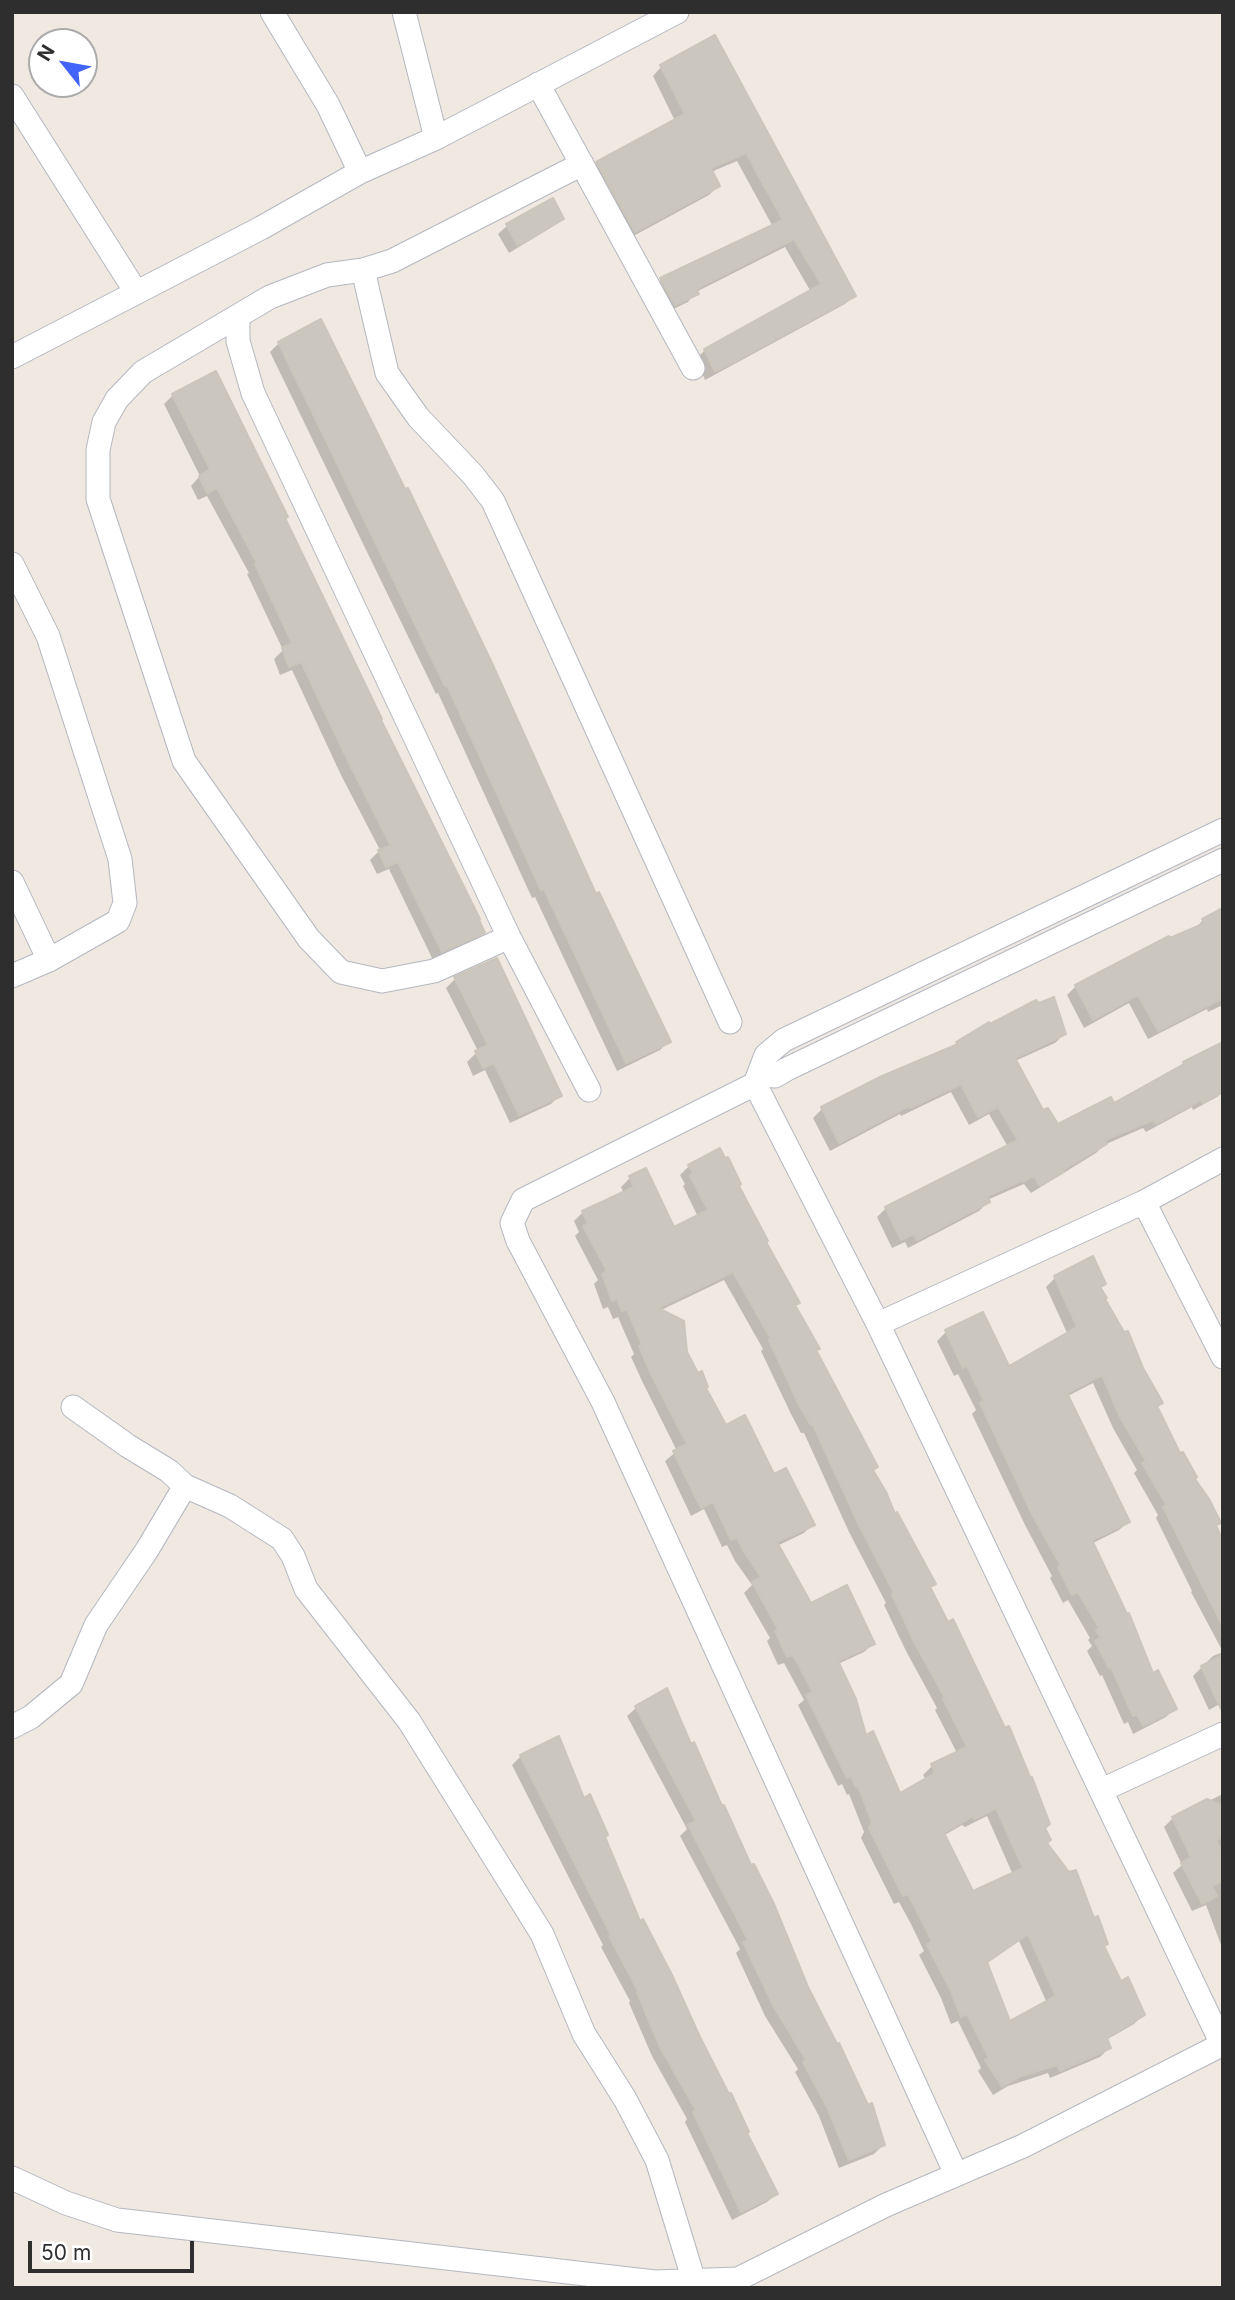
<!DOCTYPE html>
<style>
body{margin:0}
#map{position:relative;width:1235px;height:2300px;overflow:hidden;background:#efe9e1;font-family:Inter,sans-serif}
canvas{display:block}
.frame{position:absolute;inset:0;border:14px solid #2e2e2e;pointer-events:none}
.north{position:absolute;left:28px;top:28px;width:70px;height:70px;box-sizing:border-box;background:#fff;border:2px solid #ababab;border-radius:50%;rotate:301deg;font-size:19px;font-weight:700;line-height:28px;text-align:center;color:#2e2e2e}
.north::after{content:'';display:block;margin:auto;width:24px;height:32px;background:#4264fb;clip-path:polygon(50% 0,100% 100%,50% 72%,0 100%)}
.scale{position:absolute;left:28px;top:2241px;width:166px;height:32px;box-sizing:border-box;border:4px solid #2e2e2e;border-top:0;padding-left:9px;font-size:21px;line-height:24px;white-space:nowrap;color:#2e2e2e;-webkit-text-stroke:5px #fff;paint-order:stroke}
</style>
<div id="map">
<canvas width="1235" height="2300"></canvas>
<div class="frame"></div>
<div class="north">N</div>
<div class="scale">50 m</div>
</div>
<script>
const g = document.querySelector('canvas').getContext('2d');
g.lineJoin = 'round';
function fillPath(path, color) { g.fillStyle = color; g.fill(path, 'evenodd'); }
const toPath = rows => new Path2D(rows.map(r => 'M' + r).join(''));
function stroke(path, color, width, dash) { g.strokeStyle = color; g.lineWidth = width; g.lineCap = dash ? 'butt' : 'round'; g.setLineDash(dash || []); g.stroke(path); }
fillPath(toPath([
 [714,37,854,295,845,304,705,380,696,359,705,350,811,292,785,247,696,292,688,302,665,313,652,289,661,280,773,227,737,161,711,172,718,186,709,195,626,240,588,172,597,163,675,121,653,76,661,67],
 [561,218,552,227,509,253,498,234,507,226],
 [279,343,595,896,669,1041,660,1050,617,1071,535,897,532,898,438,693,436,694,270,352],
 [173,395,283,519,483,932,474,941,433,960,389,869,377,874,370,860,380,850,341,775,292,670,280,675,274,659,283,650,247,574,249,573,207,496,198,500,191,486,200,476,164,404],
 [1223,910,1223,1005,1208,1012,1207,1009,1148,1039,1129,1003,1084,1028,1067,995,1076,986,1195,929,1203,920],
 [496,960,560,1095,551,1104,510,1123,485,1070,473,1076,467,1062,478,1051,446,988,455,979],
 [1064,1034,1055,1043,1015,1061,1042,1113,1057,1127,1114,1106,1180,1068,1184,1064,1223,1092,1217,1097,1193,1110,1192,1107,1146,1132,1143,1128,1104,1145,1096,1153,1031,1193,1024,1184,987,1200,988,1202,979,1211,908,1248,905,1242,892,1248,877,1217,886,1208,1008,1147,989,1114,969,1125,951,1092,901,1116,900,1114,830,1151,813,1118,822,1109,952,1048,957,1043],
 [719,1151,794,1306,818,1349,815,1352,894,1516,934,1584,929,1588,1043,1828,1045,1844,1103,1947,1120,1983,1143,2015,1134,2024,1106,2040,1109,2048,1100,2057,1050,2078,1048,2073,1008,2086,993,2095,978,2071,981,2068,958,2021,951,2024,941,1998,919,1955,924,1951,911,1924,899,1902,894,1904,861,1838,864,1832,849,1794,847,1795,842,1784,838,1786,798,1705,804,1700,784,1663,778,1665,767,1641,770,1638,744,1593,752,1585,735,1561,727,1545,722,1547,704,1509,691,1516,665,1461,677,1451,643,1383,631,1357,634,1354,618,1317,613,1319,608,1307,603,1309,594,1284,598,1280,575,1236,579,1232,574,1221,583,1212,624,1194,621,1187,630,1178,673,1230,698,1217,683,1186,685,1184,680,1175,689,1166],
 [724,1280,763,1349,761,1351,791,1414,801,1433,804,1433,849,1532,886,1603,884,1605,906,1651,937,1708,935,1710,957,1753,932,1766,923,1775,926,1780,899,1795,864,1737,838,1664,864,1652,873,1644,810,1606,777,1546,804,1533,813,1524,774,1476,725,1427,686,1353,659,1311],
 [987,1816,1013,1875,972,1893,943,1836,962,1825,965,1827],
 [1019,1941,1047,2003,1009,2023,986,1964],
 [1055,1278,1099,1288,1103,1300,1161,1403,1156,1408,1193,1479,1223,1547,1223,1708,1218,1705,1209,1710,1193,1676,1213,1656,1223,1652,1191,1592,1192,1591,1156,1518,1158,1515,1134,1473,1137,1470,1113,1428,1093,1383,1066,1397,1128,1522,1119,1530,1091,1544,1152,1675,1175,1708,1166,1717,1133,1734,1128,1722,1124,1724,1102,1675,1100,1676,1087,1651,1092,1646,1088,1640,1090,1638,1068,1600,1063,1603,1050,1578,1052,1576,1025,1525,972,1414,976,1410,958,1374,954,1376,937,1341,946,1332,982,1314,1008,1368,1068,1335,1046,1287],
 [667,1691,690,1746,883,2145,874,2154,839,2168,819,2116,795,2072,798,2069,765,2016,736,1953,740,1949,680,1836,687,1829,627,1716,636,1708],
 [521,1756,583,1800,603,1837,639,1923,776,2194,767,2202,732,2220,685,2122,687,2119,652,2056,629,2003,630,2001,601,1947,603,1945,512,1765],
 [1223,1794,1223,1950,1206,1905,1192,1911,1173,1873,1182,1865,1164,1827,1173,1818]
]), '#0003');
const building = toPath([
 [715,35,856,296,715,372,704,349,821,284,794,239,696,289,699,294,675,305,660,278,783,220,746,153,711,168,720,186,635,232,596,162,685,114,660,65,715,35],
 [553,198,564,219,518,246,506,224,553,198],
 [321,319,405,489,408,488,492,663,596,894,599,892,671,1042,626,1063,544,889,541,890,447,685,445,686,278,342,321,319],
 [216,371,288,517,285,518,382,719,381,720,480,919,479,920,485,933,442,952,398,862,386,867,378,850,391,846,350,765,301,662,289,667,282,648,292,643,255,564,257,563,217,488,207,493,199,476,210,469,172,394,216,371],
 [1223,908,1223,998,1158,1031,1138,995,1093,1020,1075,985,1169,936,1170,938,1205,923,1202,919,1223,908],
 [497,958,562,1096,519,1115,494,1063,483,1068,475,1051,488,1045,454,977,497,958],
 [1054,997,1066,1034,1015,1058,1043,1110,1048,1108,1058,1124,1111,1097,1114,1103,1184,1064,1183,1062,1223,1042,1223,1092,1203,1103,1201,1100,1156,1124,1153,1120,1105,1140,1107,1144,1063,1170,1064,1172,1040,1186,1034,1176,1022,1182,1021,1181,987,1196,990,1202,917,1240,914,1234,901,1240,885,1207,1018,1140,998,1107,978,1117,961,1084,910,1108,909,1106,839,1143,821,1107,882,1076,958,1044,956,1042,989,1022,990,1024,1036,1000,1039,1003,1054,997],
 [720,1148,725,1158,728,1157,741,1184,739,1186,768,1241,766,1242,800,1303,795,1305,820,1349,816,1350,878,1467,873,1470,886,1492,895,1514,897,1512,936,1584,930,1587,948,1622,953,1619,1005,1728,1009,1726,1030,1777,1032,1777,1050,1824,1045,1828,1051,1840,1047,1843,1069,1872,1076,1870,1094,1918,1098,1916,1108,1944,1104,1946,1121,1981,1128,1977,1145,2015,1107,2038,1111,2048,1060,2071,1057,2065,1019,2077,1002,2087,985,2060,989,2058,967,2014,961,2017,950,1989,927,1945,932,1941,908,1894,903,1896,869,1828,872,1822,858,1786,856,1787,851,1776,847,1778,806,1695,813,1692,793,1655,787,1657,775,1631,778,1629,752,1582,761,1577,744,1552,737,1537,731,1540,713,1502,701,1508,673,1451,687,1444,651,1374,639,1346,642,1345,627,1309,622,1311,617,1299,612,1301,602,1274,607,1271,583,1226,588,1223,582,1211,634,1187,629,1176,646,1168,674,1227,708,1210,690,1176,693,1173,688,1165,720,1148],
 [733,1272,771,1339,769,1340,799,1405,810,1424,813,1425,858,1523,894,1593,892,1594,914,1642,945,1698,943,1699,967,1747,931,1764,935,1773,900,1793,873,1731,866,1735,856,1699,838,1661,875,1644,847,1585,811,1603,777,1542,815,1525,786,1468,774,1474,745,1415,726,1425,706,1388,708,1387,702,1371,698,1373,687,1352,684,1321,658,1308,733,1272],
 [996,1808,1023,1868,973,1891,944,1833,972,1817,975,1819,996,1808],
 [1028,1934,1056,1996,1010,2021,987,1962,1028,1934],
 [1093,1256,1106,1284,1100,1287,1107,1298,1105,1299,1124,1332,1128,1331,1143,1368,1163,1403,1157,1406,1180,1453,1183,1452,1197,1477,1195,1479,1209,1499,1221,1523,1216,1525,1223,1542,1223,1627,1163,1507,1167,1506,1142,1463,1146,1461,1121,1419,1102,1375,1067,1393,1130,1522,1092,1540,1127,1614,1129,1613,1153,1673,1158,1670,1177,1709,1143,1726,1137,1715,1133,1716,1111,1667,1109,1668,1095,1641,1101,1638,1096,1630,1099,1628,1078,1592,1072,1595,1058,1567,1061,1566,1033,1516,980,1403,984,1401,967,1366,963,1368,945,1330,983,1312,1009,1366,1077,1327,1054,1276,1093,1256],
 [1223,1655,1223,1713,1201,1666,1223,1655],
 [667,1688,691,1744,694,1742,722,1806,724,1805,751,1865,754,1864,774,1904,808,1987,837,2044,839,2043,868,2105,872,2103,885,2145,849,2160,827,2107,803,2062,806,2060,774,2007,743,1942,748,1940,688,1825,696,1821,635,1706,667,1688],
 [559,1736,584,1798,590,1794,608,1835,605,1837,640,1921,643,1919,672,1975,700,2037,729,2094,731,2093,749,2132,747,2133,778,2194,741,2212,693,2112,696,2110,660,2047,637,1992,638,1991,609,1936,611,1935,520,1755,559,1736],
 [1207,1799,1223,1806,1223,1837,1216,1840,1223,1854,1223,1880,1212,1886,1217,1896,1202,1904,1181,1863,1191,1857,1172,1817,1207,1799]
]);
fillPath(building, '#cbc7bf');
stroke(building, '#cbc5ba', 2);
const minor = toPath([
 [272,12,328,105,360,172],
 [404,12,436,138],
 [538,84,693,368],
 [12,96,136,292],
 [363,270,387,373,418,417,473,475,493,501,730,1022],
 [238,316,238,341,253,393,509,937,589,1090],
 [12,357,261,228,360,172,436,138,677,12],
 [12,564,48,636,120,859,125,903,118,921,49,960,12,976],
 [12,882,49,960],
 [509,937,434,971,382,981,341,972,309,939,184,761,98,499,98,450,104,422,117,399,143,372,270,297,327,275,363,270,392,261,582,164],
 [760,1074,775,1076,787,1069,1223,860],
 [755,1084,523,1200,512,1223,518,1241,603,1402,956,2174],
 [1144,1202,1223,1357],
 [878,1324,1144,1202,1223,1159],
 [185,1486,230,1506,282,1539,293,1556,306,1589,409,1721,542,1934,584,2034,625,2099,657,2160,694,2281],
 [12,1727,31,1717,71,1684,96,1625,147,1550,185,1486,169,1471,128,1446,73,1407],
 [1102,1790,1223,1734],
 [1222,2044,878,1324,755,1084,766,1055,784,1040,1223,830],
 [12,2178,66,2203,117,2220,655,2282,738,2279,886,2205,1023,2146,1223,2044]
]);
stroke(minor, '#b4b7c1', 25);
stroke(minor, '#fff', 23);
</script>
